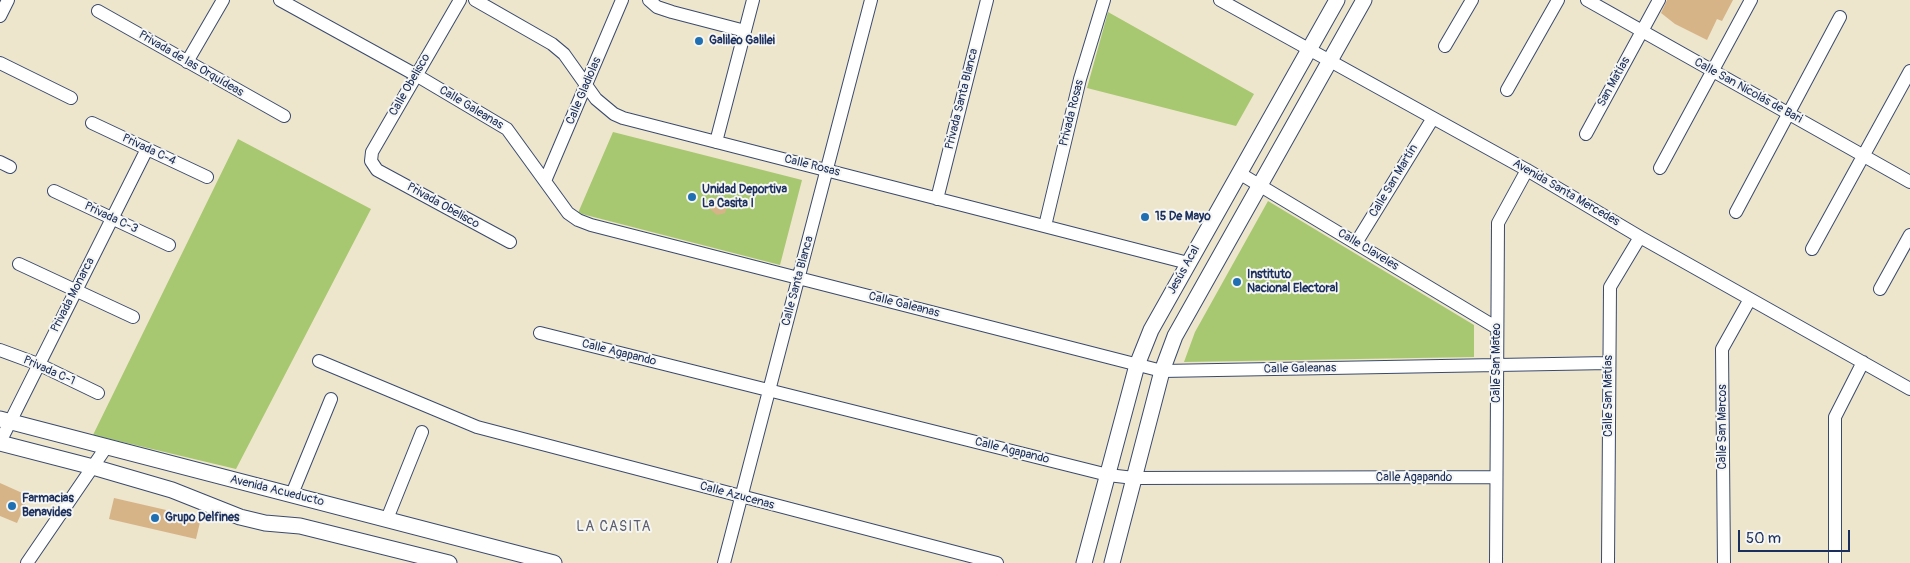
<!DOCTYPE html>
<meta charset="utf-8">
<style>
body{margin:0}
#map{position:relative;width:1910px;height:563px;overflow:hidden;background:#ede6cc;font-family:Pangolin,sans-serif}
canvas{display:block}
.scale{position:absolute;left:1738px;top:530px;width:112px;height:22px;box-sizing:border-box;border:2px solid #1b2f5e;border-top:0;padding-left:6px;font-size:15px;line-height:18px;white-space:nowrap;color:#1b2f5e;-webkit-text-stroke:4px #f6f6f2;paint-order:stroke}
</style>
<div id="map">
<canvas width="1910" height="563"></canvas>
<div class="scale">50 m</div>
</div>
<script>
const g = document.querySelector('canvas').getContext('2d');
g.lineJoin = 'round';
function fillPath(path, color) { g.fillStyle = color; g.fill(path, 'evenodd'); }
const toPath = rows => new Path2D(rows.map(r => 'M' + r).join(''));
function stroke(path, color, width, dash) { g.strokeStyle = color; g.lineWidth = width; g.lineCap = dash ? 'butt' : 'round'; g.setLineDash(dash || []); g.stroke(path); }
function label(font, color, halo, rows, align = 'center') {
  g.font = font + ' Pangolin,sans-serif'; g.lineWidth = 4; g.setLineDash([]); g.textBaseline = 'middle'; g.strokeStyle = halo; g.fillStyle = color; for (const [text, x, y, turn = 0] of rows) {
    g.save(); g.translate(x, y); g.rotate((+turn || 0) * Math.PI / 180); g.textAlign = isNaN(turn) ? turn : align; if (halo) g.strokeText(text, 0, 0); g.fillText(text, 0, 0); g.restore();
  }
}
fillPath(toPath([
 [1108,12,1254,94,1236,126,1087,88],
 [613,132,802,180,780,265,578,213],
 [238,139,371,209,236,469,93,435],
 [1268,201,1474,325,1474,357,1184,362,1195,332]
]), '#a7c871');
fillPath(toPath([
 [1667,0,1733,0,1722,21,1717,19,1707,40,1675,24,1661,13],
 [721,197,728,203,725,213,717,215,710,209,713,199],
 [0,483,29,496,17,523,0,516],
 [114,498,201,518,196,539,109,519]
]), '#d6b488');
const minor = toPath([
 [280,0,416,75,507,129,568,213,578,220,591,225,1162,371,1609,363],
 [460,0,372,152,371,161,377,170,510,242],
 [475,0,552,44,564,54,596,99,614,114,623,118,1188,263],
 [649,0,657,7,672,12,745,31],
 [1220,0,1527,170,1640,237,1910,389],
 [1587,0,1910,182],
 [98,11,284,116],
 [0,16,8,0],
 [1445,46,1472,0],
 [187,62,223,0],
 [0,63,71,98],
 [1507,90,1558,0],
 [92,123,207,177],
 [1586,134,1659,0],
 [716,142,753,0],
 [0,162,10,167],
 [1660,168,1751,0],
 [1239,173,1497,328],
 [545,181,622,0],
 [54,191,169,245],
 [937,199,987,0],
 [1736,212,1840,17],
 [1045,226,1080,79,1104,0],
 [1356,243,1433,118],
 [1812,249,1910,71],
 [19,264,133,317],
 [1880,289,1910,235],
 [540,333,1108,475,1134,478,1496,477],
 [0,350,38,364,98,393],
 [319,361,477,427,997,563],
 [0,442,147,149],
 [292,494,331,399],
 [387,519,422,432],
 [27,563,107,446],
 [724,563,871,0],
 [1496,563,1498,223,1527,170],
 [1608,563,1610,287,1640,237],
 [1724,563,1722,349,1750,299],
 [1835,563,1835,417,1863,362]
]);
const tertiary = toPath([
 [0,419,554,563],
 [0,443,93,467,172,490,240,517,265,523,300,526,449,563],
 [1084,563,1137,365,1151,330,1337,0],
 [1112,563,1162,371,1175,336,1364,0]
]);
stroke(minor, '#3a4a6e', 14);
stroke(tertiary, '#3a4a6e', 17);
stroke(minor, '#fff', 12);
stroke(tertiary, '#fff', 15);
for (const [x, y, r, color] of [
 [699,41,5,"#1f6fb2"],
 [692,197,5,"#1f6fb2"],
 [1145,217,5,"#1f6fb2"],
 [1237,282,5,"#1f6fb2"],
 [12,506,5,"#1f6fb2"],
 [155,518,5,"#1f6fb2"]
]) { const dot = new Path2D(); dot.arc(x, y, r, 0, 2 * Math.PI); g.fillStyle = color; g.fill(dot); stroke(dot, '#f6f6f2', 2); }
label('bold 12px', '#1b2f5e', '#f6f6f2', [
 ["Galileo Galilei",709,41],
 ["Unidad Deportiva",702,190],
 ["La Casita I",702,204],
 ["15 De Mayo",1155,217],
 ["Instituto",1247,275],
 ["Nacional Electoral",1247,289],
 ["Farmacias",22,499],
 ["Benavides",22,513],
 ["Grupo Delfines",165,518]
], 'left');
label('12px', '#1b2f5e', '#f6f6f2', [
 ["Privada de las Orquídeas",191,64,30],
 ["San Matías",1614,82,-61],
 ["Calle Obelisco",410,85,-60],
 ["Calle Gladiolas",584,91,-67],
 ["Calle San Nicolás de Bari",1748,91,29],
 ["Privada Santa Blanca",962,99,-76],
 ["Calle Galeanas",471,108,31],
 ["Privada Rosas",1072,113,-76],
 ["Privada C-4",149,150,25],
 ["Calle Rosas",812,166,14],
 ["Calle San Martín",1394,181,-59],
 ["Avenida Santa Mercedes",1566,193,30],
 ["Privada Obelisco",443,206,29],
 ["Privada C-3",111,218,25],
 ["Calle Claveles",1368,250,31],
 ["Jesús Acal",1184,270,-61],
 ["Calle Santa Blanca",798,281,-75],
 ["Privada Monarca",73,295,-63],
 ["Calle Galeanas",904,305,14],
 ["Calle Agapando",619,353,14],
 ["Calle San Mateo",1497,363,-90],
 ["Calle Galeanas",1300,369,-1],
 ["Privada C-1",49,371,24],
 ["Calle San Matías",1609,396,-90],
 ["Calle San Marcos",1723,427,-90],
 ["Calle Agapando",1012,451,14],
 ["Calle Agapando",1414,478],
 ["Avenida Acueducto",277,491,14],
 ["Calle Azucenas",737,496,15]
]);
g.letterSpacing = '1px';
label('14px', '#5c5e6d', '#f6f6f2', [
 ["LA CASITA",614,527]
]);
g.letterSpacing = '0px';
</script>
